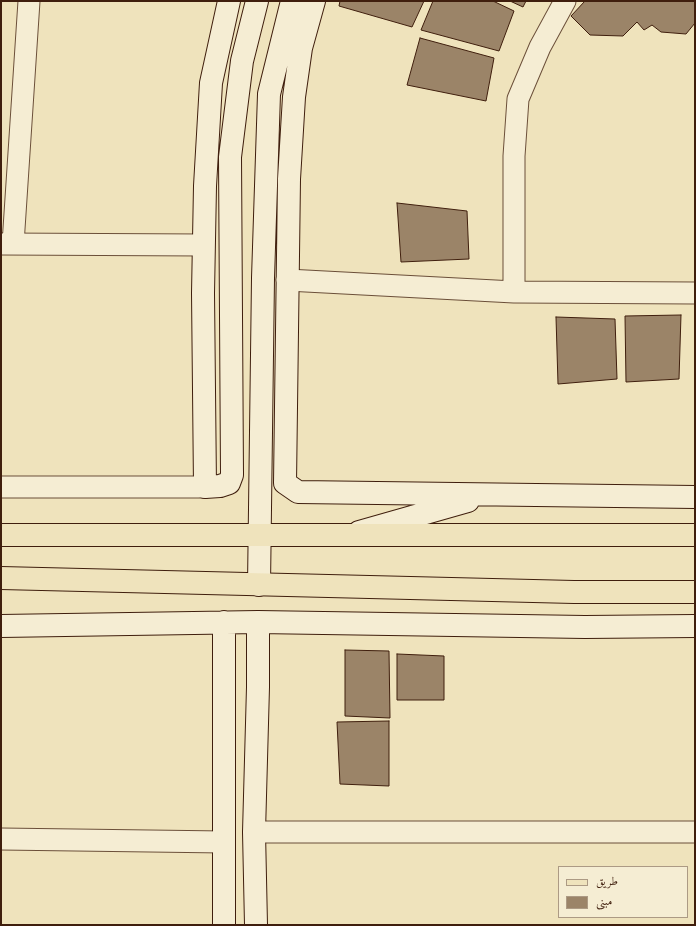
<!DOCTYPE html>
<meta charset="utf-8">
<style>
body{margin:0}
#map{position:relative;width:696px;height:926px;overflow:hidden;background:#efe3bc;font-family:"Libre Bodoni",Amiri,serif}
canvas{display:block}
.frame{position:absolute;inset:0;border:2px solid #3f1e0d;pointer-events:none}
.legend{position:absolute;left:558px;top:866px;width:130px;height:52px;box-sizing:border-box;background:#f5edd3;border:1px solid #ac9a84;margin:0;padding:5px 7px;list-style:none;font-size:12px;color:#3f1e0d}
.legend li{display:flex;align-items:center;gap:8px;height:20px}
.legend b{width:20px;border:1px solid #ac9a84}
</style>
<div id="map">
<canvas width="696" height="926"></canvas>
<div class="frame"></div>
<ul class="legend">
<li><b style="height:5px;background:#efe3bc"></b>طريق</li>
<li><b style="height:11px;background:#9b8468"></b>مبنى</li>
</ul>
</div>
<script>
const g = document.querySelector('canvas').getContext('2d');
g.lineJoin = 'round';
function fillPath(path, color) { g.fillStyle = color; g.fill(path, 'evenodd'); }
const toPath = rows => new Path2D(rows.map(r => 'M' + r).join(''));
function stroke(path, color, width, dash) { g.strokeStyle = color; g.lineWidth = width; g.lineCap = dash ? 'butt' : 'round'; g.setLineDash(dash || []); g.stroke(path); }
const building = toPath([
 [340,1,424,1,412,27,339,6,340,1],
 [433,1,493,1,514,11,499,51,421,30,433,1],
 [510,1,526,1,523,7,510,1],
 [585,1,695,1,695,23,686,34,661,32,652,25,644,30,637,22,623,36,590,35,571,16,585,1],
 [420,38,494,58,486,101,407,85,420,38],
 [397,203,467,211,469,259,401,262,397,203],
 [681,315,679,379,626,382,625,316,681,315],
 [556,317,615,319,617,379,558,384,556,317],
 [345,650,389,651,390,718,345,716,345,650],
 [397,654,444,656,444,700,397,700,397,654],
 [389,721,389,786,340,784,337,722,389,721]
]);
fillPath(building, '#9b8468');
stroke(building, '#3f1e0d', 1);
const street = toPath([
 [1,244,203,245],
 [13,244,29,1],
 [287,280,514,292,695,293],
 [514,292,514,156,518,99,540,47,565,1],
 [1,487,205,487],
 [254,832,695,832],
 [1,839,224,842]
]);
const secondary = toPath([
 [229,1,211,83,205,186,203,293,205,487,220,486,229,483,232,475,230,157,242,61,257,1],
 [314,1,301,48,294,97,289,179,285,483,298,492,695,497],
 [359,532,468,501],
 [259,585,263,278,269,94,292,1],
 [224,622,224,925],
 [1,626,258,622,585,627,695,626],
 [256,925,254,832,258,687,258,622]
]);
const primary = toPath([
 [1,535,695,535],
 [1,578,574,592,695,592]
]);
stroke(street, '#6b4f39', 23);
stroke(secondary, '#3f1e0d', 24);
stroke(primary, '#3f1e0d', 24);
stroke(street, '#f5edd3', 21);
stroke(secondary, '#f5edd3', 22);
stroke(primary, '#efe3bc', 22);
</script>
